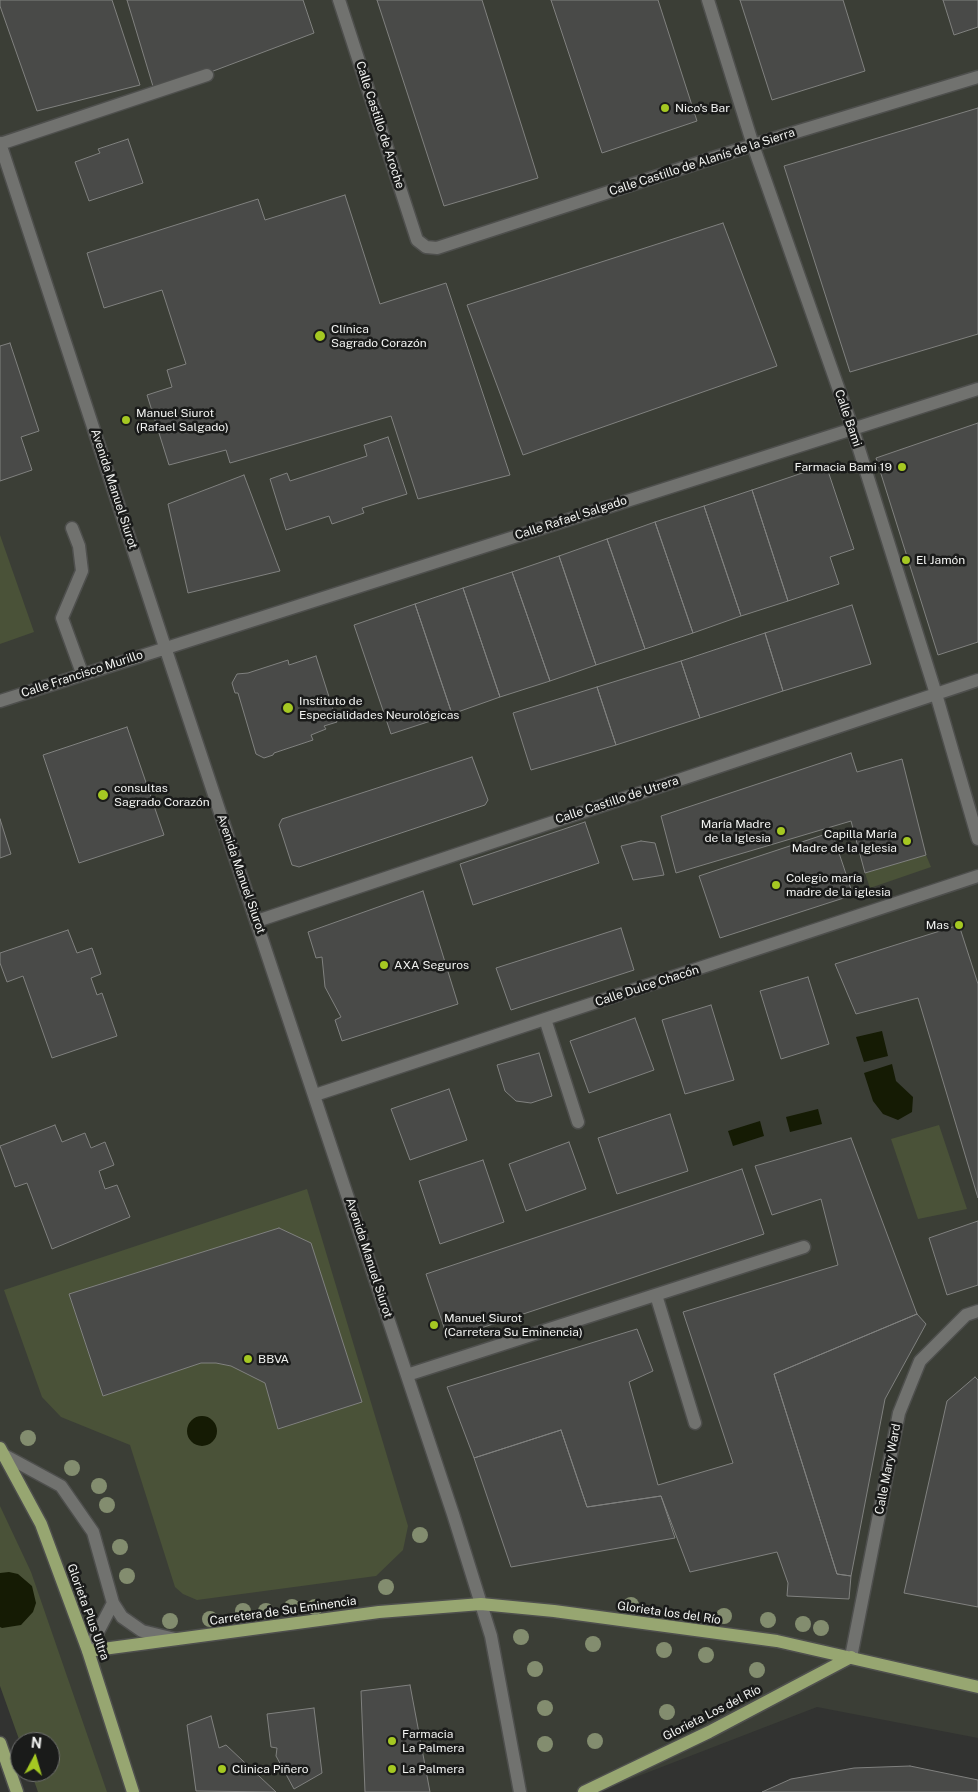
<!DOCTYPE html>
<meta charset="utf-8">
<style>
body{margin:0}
#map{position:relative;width:978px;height:1792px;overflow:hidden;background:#323331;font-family:"Public Sans",sans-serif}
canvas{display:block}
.north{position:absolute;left:10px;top:1732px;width:50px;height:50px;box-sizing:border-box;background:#1a1b1a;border:1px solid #707170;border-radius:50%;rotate:6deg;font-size:14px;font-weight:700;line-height:20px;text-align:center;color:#f2f3f1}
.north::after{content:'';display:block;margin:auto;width:18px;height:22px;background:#a5c822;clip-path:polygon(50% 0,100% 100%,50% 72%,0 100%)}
</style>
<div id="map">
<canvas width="978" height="1792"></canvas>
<div class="north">N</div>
</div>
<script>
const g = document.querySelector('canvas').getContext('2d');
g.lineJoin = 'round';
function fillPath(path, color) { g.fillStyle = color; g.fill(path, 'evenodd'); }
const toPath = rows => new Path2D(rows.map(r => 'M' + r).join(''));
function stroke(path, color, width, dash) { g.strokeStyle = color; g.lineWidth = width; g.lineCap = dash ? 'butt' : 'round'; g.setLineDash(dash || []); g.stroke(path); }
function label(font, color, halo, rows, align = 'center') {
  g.font = font + ' "Public Sans",sans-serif'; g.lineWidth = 5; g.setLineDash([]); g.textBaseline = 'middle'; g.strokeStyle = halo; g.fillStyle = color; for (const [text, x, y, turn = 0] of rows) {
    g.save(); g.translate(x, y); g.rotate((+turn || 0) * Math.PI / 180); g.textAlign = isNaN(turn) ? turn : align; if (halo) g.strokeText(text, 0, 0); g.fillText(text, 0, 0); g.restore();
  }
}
fillPath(toPath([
 [0,0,978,0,978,1738,817,1707,597,1792,76,1792,0,1576]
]), '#3b3e36');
fillPath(toPath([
 [0,535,34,632,0,644],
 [926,855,931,867,870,888,865,873],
 [939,1125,967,1209,918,1219,891,1139],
 [307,1189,408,1526,403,1550,376,1576,197,1600,183,1594,175,1587,130,1445,61,1417,42,1397,4,1290],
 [0,1506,31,1572,107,1792,38,1792,31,1772,50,1772,50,1742,20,1742,0,1686]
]), '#4a5238');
fillPath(toPath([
 [882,1031,888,1056,864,1062,856,1037],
 [892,1064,896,1081,913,1097,912,1112,898,1120,883,1114,873,1101,864,1073],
 [818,1109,822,1124,790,1132,786,1117],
 [760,1121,764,1136,733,1146,728,1131],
 '187 1431a15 15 0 1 1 30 0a15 15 0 1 1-30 0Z',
 [9,1572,18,1574,32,1586,36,1603,33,1612,21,1625,2,1628,0,1627,0,1573]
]), '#151b04');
const building = toPath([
 [0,0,112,0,140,85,37,111,0,6,0,0],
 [127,0,303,0,314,33,155,93,127,0],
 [377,0,482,0,538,178,444,206,377,0],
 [551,0,658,0,697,121,602,153,551,0],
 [740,0,843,0,865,71,772,100,740,0],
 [943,0,978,0,978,27,954,35,943,0],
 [978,108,978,334,850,372,784,166,978,108],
 [128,139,143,183,89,201,75,162,100,153,98,149,128,139],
 [345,195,380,304,446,283,510,475,418,499,391,416,230,463,226,450,169,465,147,395,172,387,167,370,186,364,162,290,104,308,87,253,258,199,265,220,345,195],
 [723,223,777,366,523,455,467,305,723,223],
 [10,343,39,431,21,437,32,470,0,481,0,346,10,343],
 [978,423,978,642,938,655,876,458,978,423],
 [388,437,407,494,362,508,364,513,332,524,329,516,286,530,270,479,287,473,290,481,367,456,364,445,388,437],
 [826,465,854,549,830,557,839,584,788,601,752,490,826,465],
 [244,475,280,571,188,593,168,504,244,475],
 [752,490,788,601,741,616,704,506,752,490],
 [704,506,741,616,693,633,655,522,704,506],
 [655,522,693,633,645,649,607,539,655,522],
 [607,539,645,649,596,665,559,556,607,539],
 [559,556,596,665,550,681,512,572,559,556],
 [512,572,550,681,500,697,463,588,512,572],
 [463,588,500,697,452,714,415,604,463,588],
 [415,604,452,714,391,734,354,625,415,604],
 [852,605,871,664,783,691,765,633,852,605],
 [765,633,783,691,700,718,681,661,765,633],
 [316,656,337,722,324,726,326,729,311,735,313,740,274,753,273,755,264,758,256,754,238,693,235,693,232,683,237,674,248,673,288,660,289,665,316,656],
 [681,661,700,718,616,745,597,687,681,661],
 [597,687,616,745,531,770,513,713,597,687],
 [127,727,164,835,79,863,43,755,127,727],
 [851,753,857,772,902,759,926,855,865,873,851,821,676,873,661,816,851,753],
 [472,757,488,800,485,805,299,867,292,865,279,825,282,819,472,757],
 [0,819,11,854,0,858,0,819],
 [585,822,599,863,473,905,460,864,585,822],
 [832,832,853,895,720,938,699,876,832,832],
 [641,841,655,843,664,875,633,880,621,846,641,841],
 [423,891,458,1004,342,1041,335,1020,341,1017,325,987,322,957,316,958,308,932,423,891],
 [959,925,978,984,978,1198,918,998,856,1014,835,964,959,925],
 [621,928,634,970,511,1010,496,968,621,928],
 [68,930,77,953,92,948,101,974,91,978,97,995,102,993,117,1036,52,1058,23,976,7,982,0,963,0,953,68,930],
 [808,977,829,1044,781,1059,760,991,808,977],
 [711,1005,734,1080,685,1094,662,1020,711,1005],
 [635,1018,654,1070,589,1093,570,1041,635,1018],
 [539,1053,552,1096,531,1103,516,1101,505,1091,497,1065,539,1053],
 [449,1089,467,1140,410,1160,391,1109,449,1089],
 [670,1114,688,1171,617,1194,598,1138,670,1114],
 [55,1125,62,1142,85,1133,91,1148,105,1142,114,1165,99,1171,105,1189,117,1185,130,1217,52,1249,27,1183,15,1187,0,1146,55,1125],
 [851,1138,917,1314,774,1374,837,1574,851,1576,849,1599,787,1596,788,1583,777,1552,690,1572,661,1496,587,1507,561,1430,474,1458,447,1387,637,1329,653,1371,629,1382,658,1485,733,1463,683,1312,838,1265,821,1199,772,1215,755,1166,851,1138],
 [569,1142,586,1189,526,1211,509,1164,569,1142],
 [483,1160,504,1222,440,1244,419,1181,483,1160],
 [742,1169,764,1234,448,1339,426,1274,742,1169],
 [978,1221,978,1285,947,1295,929,1238,978,1221],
 [279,1228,311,1243,362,1402,278,1429,265,1383,231,1366,216,1363,201,1363,103,1396,69,1294,279,1228],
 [917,1314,926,1324,885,1399,851,1576,837,1574,774,1374,917,1314],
 [975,1377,978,1380,978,1607,904,1593,947,1401,975,1377],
 [561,1430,587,1507,661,1496,675,1538,511,1567,474,1458,561,1430],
 [410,1685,430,1792,365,1792,361,1691,410,1685],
 [314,1708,322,1773,294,1789,276,1756,277,1748,271,1747,267,1714,314,1708],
 [211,1716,219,1748,226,1745,276,1792,196,1791,187,1725,211,1716],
 [910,1766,978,1780,978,1792,762,1792,791,1779,854,1768,910,1766]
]);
fillPath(building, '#494a48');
stroke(building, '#80817f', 1);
const minor = toPath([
 [339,0,417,240,426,247,437,248,753,145,978,77],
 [708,0,753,145,853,430,936,694,978,839],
 [0,143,165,647,453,1514,491,1636,520,1792],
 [0,144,207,75],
 [72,528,79,546,82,571,62,618,82,673],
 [0,701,978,389],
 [257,921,978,680],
 [545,1019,578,1122],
 [315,1095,978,876],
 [656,1295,695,1423],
 [407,1375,804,1247],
 [4,1455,61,1486,93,1532,113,1603,122,1617,142,1631,175,1639],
 [88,1651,113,1603],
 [851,1657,899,1413,920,1361,966,1315,978,1311]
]);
const major = toPath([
 [0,1448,41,1524,88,1651,133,1792],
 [88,1651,379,1612,481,1604,554,1611,777,1641,978,1687],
 [0,1743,17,1792],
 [584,1792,709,1732,851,1657]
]);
stroke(minor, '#4e4f4d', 15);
stroke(major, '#4e4f4d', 15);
stroke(minor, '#71726f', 12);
stroke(major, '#97a671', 12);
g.fillStyle = '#838d6f';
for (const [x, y] of [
 [28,1438],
 [72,1468],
 [99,1486],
 [107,1505],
 [420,1535],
 [120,1547],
 [127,1576],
 [386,1587],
 [631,1605],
 [292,1607],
 [315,1607],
 [243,1611],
 [266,1611],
 [724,1616],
 [210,1619],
 [768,1620],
 [170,1621],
 [803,1624],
 [821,1628],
 [521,1637],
 [593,1644],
 [664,1650],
 [706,1655],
 [535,1669],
 [757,1670],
 [545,1708],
 [667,1712],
 [595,1741],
 [545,1744]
]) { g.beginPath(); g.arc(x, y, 8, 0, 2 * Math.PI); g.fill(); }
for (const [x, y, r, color] of [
 [665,108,5,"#a5c822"],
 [320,336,6,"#a5c822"],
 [126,420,5,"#a5c822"],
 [902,467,5,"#a5c822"],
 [906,560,5,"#a5c822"],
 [288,708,6,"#a5c822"],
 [103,795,6,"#a5c822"],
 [781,831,5,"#a5c822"],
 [907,841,5,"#a5c822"],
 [776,885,5,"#a5c822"],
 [959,925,5,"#a5c822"],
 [384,965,5,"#a5c822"],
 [434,1325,5,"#a5c822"],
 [248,1359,5,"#a5c822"],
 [392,1741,5,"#a5c822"],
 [222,1769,5,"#a5c822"],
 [392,1769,5,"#a5c822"]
]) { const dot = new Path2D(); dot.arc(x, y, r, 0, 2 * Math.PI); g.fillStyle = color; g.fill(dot); stroke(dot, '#1a1b1a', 2); }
label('12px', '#f2f3f1', '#1a1b1a', [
 ["Nico's Bar",675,108],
 ["Clínica",331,329],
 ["Sagrado Corazón",331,343],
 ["Manuel Siurot",136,413],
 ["(Rafael Salgado)",136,427],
 ["Farmacia Bami 19",892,467,"right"],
 ["El Jamón",916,560],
 ["Instituto de",299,701],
 ["Especialidades Neurológicas",299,715],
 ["consultas",114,788],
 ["Sagrado Corazón",114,802],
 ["María Madre",771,824,"right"],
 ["de la Iglesia",771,838,"right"],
 ["Capilla María",897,834,"right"],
 ["Madre de la Iglesia",897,848,"right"],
 ["Colegio maría",786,878],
 ["madre de la iglesia",786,892],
 ["Mas",949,925,"right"],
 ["AXA Seguros",394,965],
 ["Manuel Siurot",444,1318],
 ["(Carretera Su Eminencia)",444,1332],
 ["BBVA",258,1359],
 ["Farmacia",402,1734],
 ["La Palmera",402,1748],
 ["Clinica Piñero",232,1769],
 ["La Palmera",402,1769]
], 'left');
label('12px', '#f2f3f1', '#1a1b1a', [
 ["Calle Castillo de Aroche",380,125,72],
 ["Calle Castillo de Alanís de la Sierra",702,162,-18],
 ["Calle Bami",848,418,71],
 ["Avenida Manuel Siurot",114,489,72],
 ["Calle Rafael Salgado",571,518,-18],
 ["Calle Francisco Murillo",82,674,-18],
 ["Calle Castillo de Utrera",617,800,-18],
 ["Avenida Manuel Siurot",241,874,71],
 ["Calle Dulce Chacón",647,986,-18],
 ["Avenida Manuel Siurot",369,1258,72],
 ["Calle Mary Ward",888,1469,-79],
 ["Carretera de Su Eminencia",283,1611,-8],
 ["Glorieta Plus Ultra",88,1612,70],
 ["Glorieta los del Río",669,1613,8],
 ["Glorieta Los del Río",712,1713,-27]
]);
</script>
